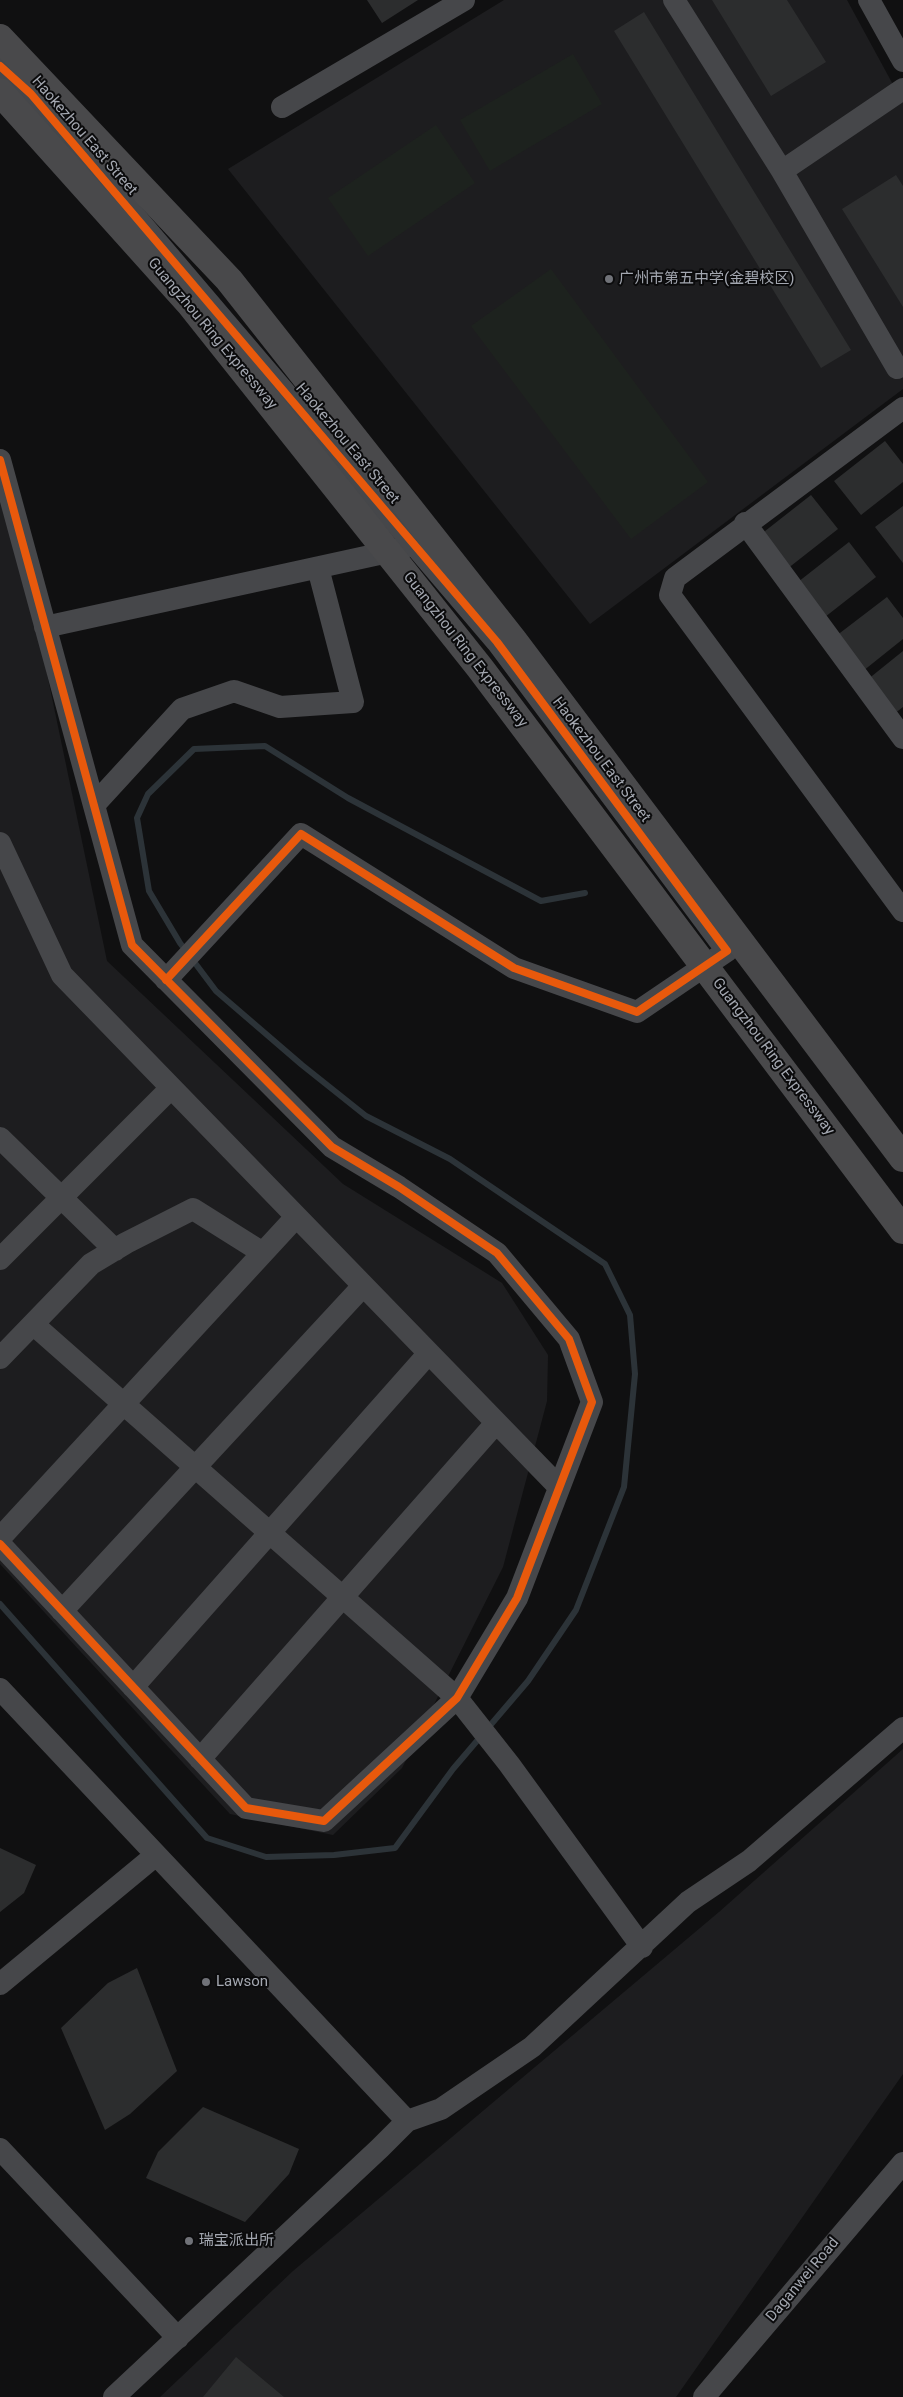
<!DOCTYPE html>
<meta charset="utf-8">
<style>
body{margin:0}
canvas{display:block;background:#101011}
</style>
<canvas width="903" height="2397"></canvas>
<script>
const g = document.querySelector('canvas').getContext('2d');
g.lineJoin = 'round';
function fillPath(path, color) { g.fillStyle = color; g.fill(path, 'evenodd'); }
const toPath = rows => new Path2D(rows.map(r => 'M' + r).join(''));
function stroke(path, color, width, dash) { g.strokeStyle = color; g.lineWidth = width; g.lineCap = dash ? 'butt' : 'round'; g.setLineDash(dash || []); g.stroke(path); }
function label(font, color, halo, rows, align = 'center') {
  g.font = font + ' Roboto,"Noto Sans SC",sans-serif'; g.lineWidth = 4; g.setLineDash([]); g.textBaseline = 'middle'; g.strokeStyle = halo; g.fillStyle = color; for (const [text, x, y, turn = 0] of rows) {
    g.save(); g.translate(x, y); g.rotate((+turn || 0) * Math.PI / 180); g.textAlign = isNaN(turn) ? turn : align; if (halo) g.strokeText(text, 0, 0); g.fillText(text, 0, 0); g.restore();
  }
}
fillPath(toPath([
 [504,0,847,0,903,103,903,389,590,624,228,169],
 [0,449,107,961,343,1184,502,1283,548,1355,547,1401,503,1567,402,1768,333,1835,230,1814,0,1564],
 [903,1749,903,2074,676,2397,160,2397,293,2271,719,1912]
]), '#1d1d1f');
fillPath(toPath([
 [573,54,602,104,490,171,460,120],
 [436,125,475,183,368,256,328,198],
 [551,269,708,482,631,539,471,326]
]), '#1d221e');
stroke(toPath([
 [0,1604,207,1838,266,1857,334,1855,395,1848,453,1769,528,1681,576,1610,624,1487,635,1374,630,1315,605,1264,450,1159,366,1116,302,1065,216,991,180,943,149,891,137,818,148,794,194,749,265,746,348,798,541,901,585,893]
]), '#2c3338', 6);
fillPath(toPath([
 [367,0,418,0,382,23],
 [712,0,787,0,826,62,771,96],
 [644,12,851,350,821,368,614,31],
 [896,175,903,186,903,307,842,209],
 [885,441,903,464,903,482,861,515,834,481],
 [811,495,838,529,787,569,760,535],
 [903,506,903,563,875,527],
 [849,542,876,577,825,617,798,582],
 [887,597,903,618,903,639,863,671,836,636],
 [903,651,903,707,894,714,867,680],
 [0,1848,36,1865,24,1893,0,1912],
 [137,1968,177,2071,130,2114,105,2130,61,2028,108,1983],
 [203,2107,299,2149,289,2174,245,2222,146,2178,158,2152],
 [236,2357,284,2397,203,2397]
]), '#2c2d2e');
stroke(toPath([
 [674,0,782,171,897,368],
 [869,0,903,61],
 [0,66,31,94,497,642,727,951,637,1012,514,968,301,834,166,980],
 [282,107,464,0],
 [782,171,903,89],
 [903,408,675,578,670,595,903,911],
 [0,460,132,945,332,1147,399,1187,497,1253,569,1339,592,1402,517,1598,457,1698,324,1821,246,1808,0,1544],
 [745,523,903,738],
 [45,627,402,549],
 [94,805,182,709,234,691,280,707,353,702,318,568],
 [0,843,62,975,559,1487],
 [0,1138,115,1250],
 [0,1259,171,1088],
 [33,1324,457,1698,509,1764,642,1947],
 [0,1358,91,1264,126,1243,193,1209,263,1253],
 [0,1538,296,1217],
 [62,1611,363,1286],
 [133,1687,429,1353],
 [0,1689,407,2121],
 [200,1759,496,1423],
 [0,1984,156,1855],
 [0,2149,178,2338],
 [114,2397,380,2148,407,2121,441,2109,532,2047,688,1902,749,1861,903,1728],
 [704,2397,903,2163]
]), '#46474a', 22);
stroke(toPath([
 [0,38,229,280,513,640,903,1158],
 [0,92,191,305,480,668,903,1230]
]), '#49494b', 28);
stroke(toPath([
 [0,66,31,94,497,642,727,951,637,1012,514,968,301,834,166,980],
 [0,460,132,945,332,1147,399,1187,497,1253,569,1339,592,1402,517,1598,457,1698,324,1821,246,1808,0,1544]
]), '#e8590c', 8);
for (const [x, y, r, color] of [
 [609,279,5,"#707278"],
 [206,1982,5,"#707278"],
 [189,2241,5,"#707278"]
]) { const dot = new Path2D(); dot.arc(x, y, r, 0, 2 * Math.PI); g.fillStyle = color; g.fill(dot); stroke(dot, '#0b0b0c', 2); }
label('15px', '#a3a7b0', '#0b0b0c', [
 ["Haokezhou East Street",84,136,49],
 ["Guangzhou Ring Expressway",212,334,50],
 ["Haokezhou East Street",347,444,50],
 ["Guangzhou Ring Expressway",465,650,52],
 ["Haokezhou East Street",601,760,53],
 ["Guangzhou Ring Expressway",773,1057,53],
 ["Daganwei Road",803,2280,-50]
]);
label('15px', '#a3a7b0', '#0b0b0c', [
 ["广州市第五中学(金碧校区)",619,279],
 ["Lawson",216,1982],
 ["瑞宝派出所",199,2241]
], 'left');
</script>
